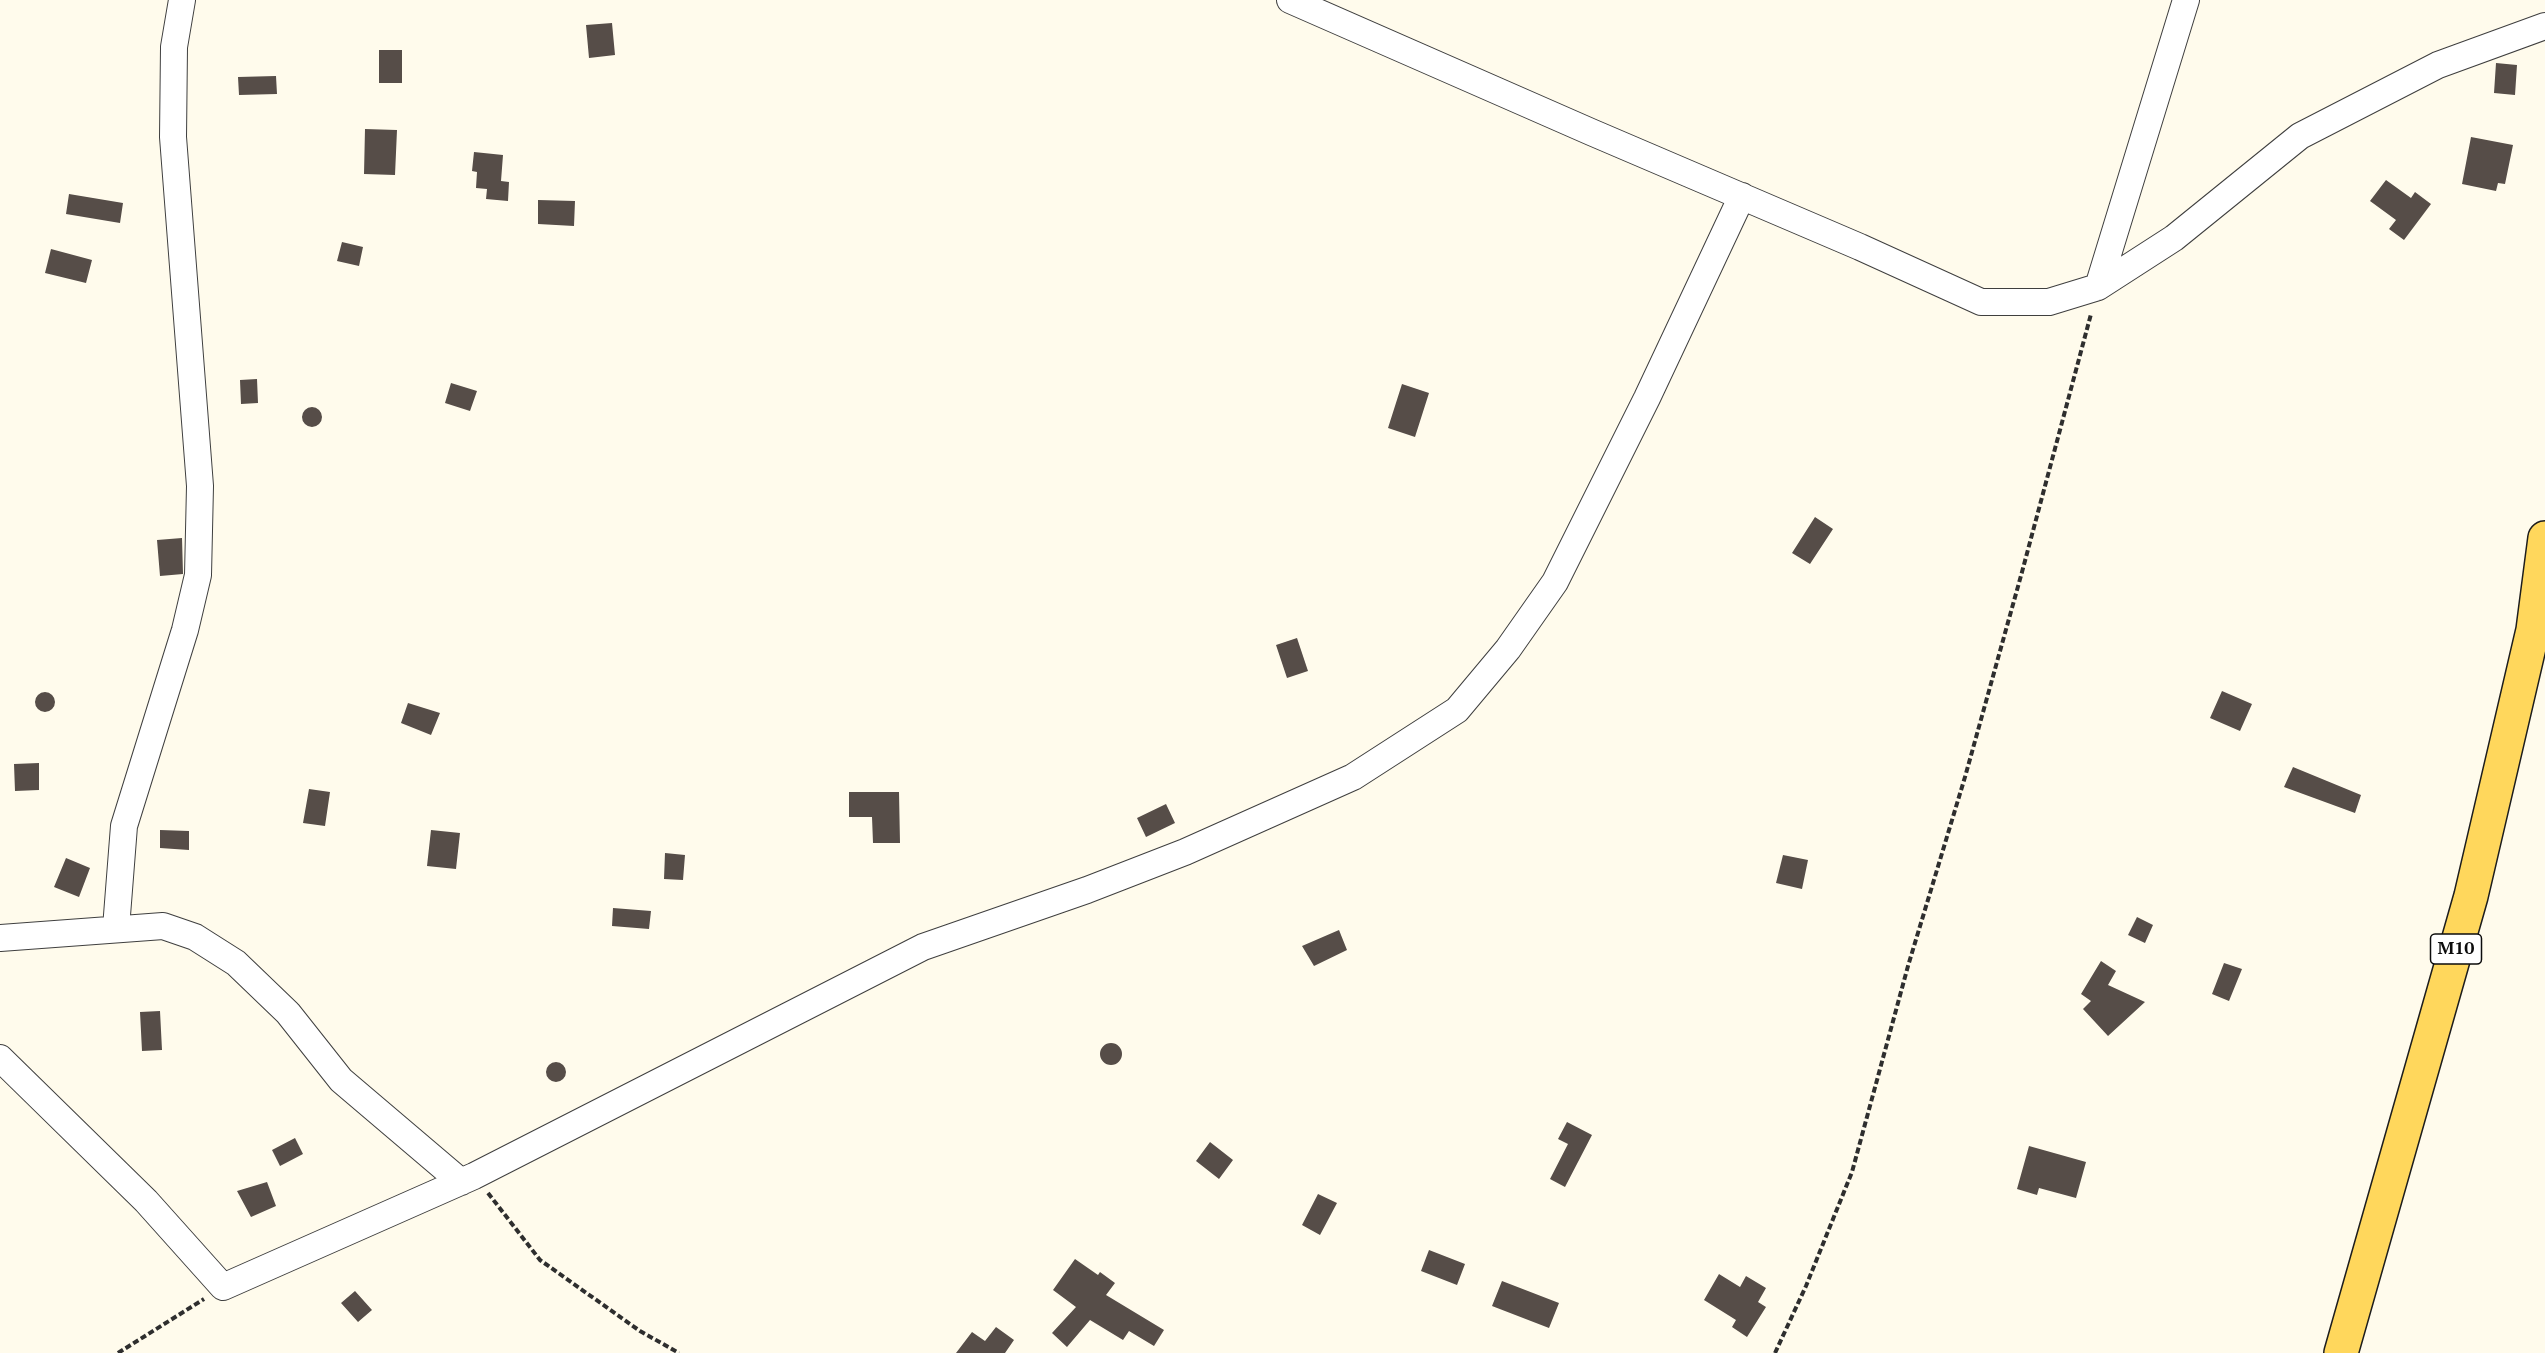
<!DOCTYPE html>
<style>
body{margin:0}
canvas{display:block;background:#fffbec}
</style>
<canvas width="2545" height="1353"></canvas>
<script>
const g = document.querySelector('canvas').getContext('2d');
g.lineJoin = 'round';
function fillPath(path, color) { g.fillStyle = color; g.fill(path, 'evenodd'); }
const toPath = rows => new Path2D(rows.map(r => 'M' + r).join(''));
function stroke(path, color, width, dash) { g.strokeStyle = color; g.lineWidth = width; g.lineCap = dash ? 'butt' : 'round'; g.setLineDash(dash || []); g.stroke(path); }
function label(font, color, halo, rows, align = 'center') {
  g.font = font + ' "PT Serif",serif'; g.lineWidth = 6; g.setLineDash([]); g.textBaseline = 'middle'; g.strokeStyle = halo; g.fillStyle = color; for (const [text, x, y, turn = 0] of rows) {
    g.save(); g.translate(x, y); g.rotate((+turn || 0) * Math.PI / 180); g.textAlign = isNaN(turn) ? turn : align; if (halo) g.strokeText(text, 0, 0); g.fillText(text, 0, 0); g.restore();
  }
}
fillPath(toPath([
 [612,23,615,55,589,58,586,25],
 [379,50,402,50,402,83,379,83],
 [2496,63,2517,65,2515,95,2494,93],
 [276,76,277,94,239,95,238,77],
 [365,129,397,130,395,175,364,174],
 [2471,137,2513,145,2505,184,2498,183,2496,191,2462,184],
 [474,152,503,155,501,181,509,182,508,201,486,199,487,189,476,188,477,172,472,171],
 [2386,180,2411,198,2415,192,2431,204,2404,240,2389,229,2396,220,2370,201],
 [69,194,123,203,120,223,66,214],
 [538,200,575,201,574,226,538,224],
 [342,242,363,247,359,266,337,261],
 [51,249,92,260,86,283,45,273],
 [257,379,258,403,241,404,240,380],
 [451,383,477,391,470,411,445,403],
 [1402,384,1429,393,1415,437,1388,428],
 '302 417a10 10 0 1 1 20 0a10 10 0 1 1-20 0Z',
 [1815,517,1833,529,1810,564,1792,553],
 [182,538,183,574,160,576,157,540],
 [1297,638,1308,671,1287,678,1276,645],
 [2222,691,2252,704,2240,731,2210,718],
 '35 702a10 10 0 1 1 20 0a10 10 0 1 1-20 0Z',
 [408,703,440,713,431,735,401,723],
 [39,763,39,790,15,791,14,764],
 [2293,767,2361,795,2355,813,2284,787],
 [309,789,330,792,325,826,303,823],
 [849,792,899,792,900,843,873,843,872,817,849,817],
 [1166,804,1175,823,1146,837,1137,818],
 [160,830,189,831,189,850,160,848],
 [431,830,460,833,456,869,427,866],
 [665,853,685,855,683,880,664,879],
 [1783,855,1808,860,1802,889,1776,883],
 [66,858,90,868,79,897,54,887],
 [613,908,651,911,649,929,612,926],
 [2137,917,2153,925,2145,943,2128,935],
 [1339,930,1347,950,1314,966,1302,946],
 [2101,961,2116,971,2108,985,2145,1002,2108,1036,2083,1009,2091,1001,2081,994],
 [2224,963,2242,969,2229,1001,2212,994],
 [160,1011,162,1050,142,1051,140,1012],
 '1100 1054a11 11 0 1 1 22 0a11 11 0 1 1-22 0Z',
 '546 1072a10 10 0 1 1 20 0a10 10 0 1 1-20 0Z',
 [1567,1122,1592,1135,1565,1187,1550,1179,1568,1144,1558,1139],
 [295,1138,303,1154,280,1166,272,1150],
 [1210,1142,1233,1160,1219,1179,1196,1161],
 [2029,1146,2086,1162,2076,1198,2039,1188,2037,1195,2017,1189],
 [267,1182,276,1206,251,1217,237,1191],
 [1318,1194,1337,1203,1320,1235,1302,1225],
 [1429,1250,1465,1264,1457,1285,1421,1271],
 [1075,1259,1098,1275,1100,1272,1115,1283,1106,1295,1164,1330,1154,1346,1129,1331,1123,1340,1090,1320,1067,1347,1052,1333,1076,1307,1053,1290],
 [1719,1274,1740,1287,1746,1276,1766,1288,1758,1302,1766,1307,1747,1337,1732,1327,1736,1320,1704,1300],
 [1502,1281,1559,1303,1549,1328,1492,1306],
 [355,1291,372,1310,358,1322,341,1303],
 [996,1327,1014,1340,1005,1353,956,1353,972,1332,985,1341]
]), '#564d48');
const minor = toPath([
 [1290,0,1591,132,1860,247,1981,302,2049,302,2098,287,2174,238,2300,136,2438,65,2545,26],
 [2098,287,2186,0],
 [116,928,124,826,185,630,198,575,200,486,173,137,174,47,182,0],
 [0,938,163,926,195,937,236,963,288,1013,341,1080,461,1182],
 [0,1058,146,1201,223,1287,474,1176,923,947,1087,890,1185,852,1353,777,1457,710,1508,649,1555,582,1647,398,1742,196]
]);
const major = toPath([
 [2341,1353,2471,896,2533,630,2545,538]
]);
stroke(minor, '#3f3f3f', 28);
stroke(major, '#1d1d1d', 36);
stroke(toPath([
 [488,1193,540,1260,640,1331,679,1353],
 [118,1353,204,1299],
 [1775,1353,1806,1286,1852,1172,1908,966,1965,777,2022,572,2091,314]
]), '#2e2e2e', 4, [6, 3]);
stroke(minor, '#fff', 26);
stroke(major, '#ffd75c', 33);
for (const [x, y, w] of [
 [2456,949,51]
]) { const box = new Path2D(); box.roundRect(x - w / 2, y - 15, w, 30, 4.5); g.fillStyle = '#fff'; g.fill(box); stroke(box, '#0c0c0c', 1.5); }
label('bold 18px', '#0c0c0c', null, [
 ["M10",2456,949]
]);
</script>
